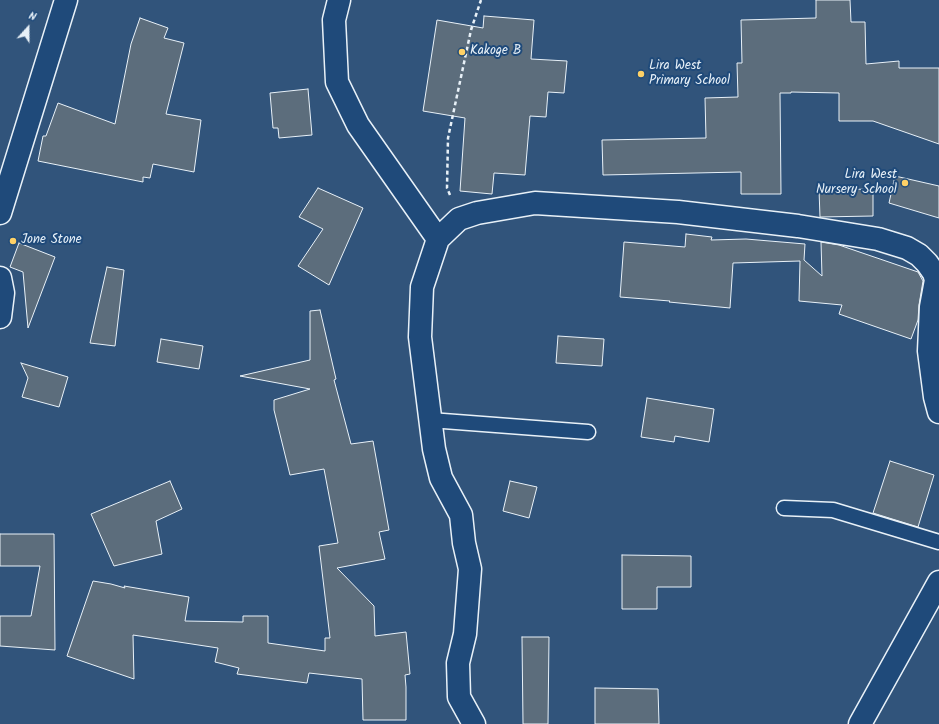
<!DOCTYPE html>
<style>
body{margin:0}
#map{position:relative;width:939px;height:724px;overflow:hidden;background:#31547b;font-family:Kalam,sans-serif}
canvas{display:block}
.north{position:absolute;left:8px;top:8px;width:40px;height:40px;-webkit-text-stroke:3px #1f4a7a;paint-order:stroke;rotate:21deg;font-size:11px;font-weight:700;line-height:16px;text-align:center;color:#e8f1f8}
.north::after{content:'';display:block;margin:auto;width:14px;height:18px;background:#e8f1f8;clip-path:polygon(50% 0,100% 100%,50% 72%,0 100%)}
</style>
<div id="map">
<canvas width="939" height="724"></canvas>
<div class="north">N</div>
</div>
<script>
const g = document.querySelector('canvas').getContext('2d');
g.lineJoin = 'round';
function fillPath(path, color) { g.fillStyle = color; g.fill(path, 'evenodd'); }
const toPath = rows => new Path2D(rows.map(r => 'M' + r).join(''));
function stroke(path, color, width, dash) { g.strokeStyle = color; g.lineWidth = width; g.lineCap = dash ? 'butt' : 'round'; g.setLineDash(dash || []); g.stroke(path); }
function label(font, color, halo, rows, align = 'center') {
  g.font = font + ' Kalam,sans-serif'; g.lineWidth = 4; g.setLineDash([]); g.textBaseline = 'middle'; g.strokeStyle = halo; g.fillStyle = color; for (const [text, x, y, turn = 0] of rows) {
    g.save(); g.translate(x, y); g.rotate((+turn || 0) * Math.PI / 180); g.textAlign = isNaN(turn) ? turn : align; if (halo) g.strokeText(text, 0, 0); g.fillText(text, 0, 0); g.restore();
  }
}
const building = toPath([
 [816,0,850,0,851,22,865,22,866,64,899,61,899,68,939,68,939,144,873,121,839,121,839,93,791,92,791,93,780,93,781,194,741,194,741,172,603,175,602,140,706,138,705,98,738,97,737,63,742,63,741,20,816,18,816,0],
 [484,16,534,20,531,59,567,61,564,93,548,92,546,117,530,116,525,175,494,173,492,194,460,191,465,118,423,111,437,20,483,28,484,16],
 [140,18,168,28,164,38,184,43,166,114,201,120,194,172,153,164,150,178,143,177,143,182,38,161,43,136,46,136,58,103,115,124,131,44,140,18],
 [308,89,312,135,279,138,278,128,273,128,270,93,308,89],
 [895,176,939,186,939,218,889,203,895,176],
 [318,188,363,208,329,285,298,266,323,229,299,217,318,188],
 [873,189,873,216,820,217,819,190,873,189],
 [686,234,712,237,711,240,746,239,805,244,804,260,822,276,821,242,839,245,918,272,923,281,919,305,918,320,911,339,839,314,842,305,799,301,800,261,733,263,730,308,669,302,670,301,620,297,624,242,685,247,686,234],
 [19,243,55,257,28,328,23,272,10,267,19,243],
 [107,267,124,270,115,346,90,343,107,267],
 [320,310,336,379,334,380,351,444,373,441,389,530,379,532,385,559,337,568,374,606,375,636,406,632,410,674,405,675,406,687,406,720,363,720,362,679,309,673,307,683,237,674,239,668,215,662,218,648,133,635,134,679,67,656,93,581,111,584,125,588,124,586,189,597,185,621,243,622,243,616,268,616,268,643,325,651,325,638,330,638,319,546,338,543,324,469,290,475,274,410,274,400,310,389,240,376,310,360,310,311,320,310],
 [558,336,604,339,602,366,556,363,558,336],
 [161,339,203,346,199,369,157,362,161,339],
 [21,363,68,377,59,407,22,397,28,378,21,363],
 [647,398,714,409,709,442,675,436,674,442,641,437,647,398],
 [890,461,934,475,918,527,873,513,890,461],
 [170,481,182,509,156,521,162,554,114,566,91,514,170,481],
 [510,481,537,487,529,518,503,511,510,481],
 [0,534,54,534,55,650,0,646,0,616,31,616,40,566,0,566,0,534],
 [622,555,691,556,691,587,657,587,657,609,622,609,622,555],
 [522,637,549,637,548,724,523,724,522,637],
 [595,688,658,689,659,724,595,724,595,688]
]);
fillPath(building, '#5c6d7c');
stroke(building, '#e8f1f8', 1);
const service = toPath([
 [430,420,588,432],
 [784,508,833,510,939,542]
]);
const minor = toPath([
 [339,0,334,20,337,82,358,125,438,239],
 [0,213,66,0],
 [0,278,3,293,0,317],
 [474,724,459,697,458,663,465,634,470,569,464,543,461,515,441,478,434,449,420,337,422,287,438,239,459,219,477,213,535,203,678,212,798,226,878,239,907,248,919,255,927,263,934,273,936,280,931,307,929,351,935,397,939,412],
 [860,724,939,582]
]);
stroke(service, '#e8f1f8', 17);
stroke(minor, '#e8f1f8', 25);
stroke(toPath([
 [450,195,447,188,448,138,471,30,481,0]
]), '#e8f1f8', 2.5, [4, 3]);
stroke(service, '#1f4a7a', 14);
stroke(minor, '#1f4a7a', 22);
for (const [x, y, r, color] of [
 [462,52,4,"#ffd166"],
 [641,74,4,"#ffd166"],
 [905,183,4,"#ffd166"],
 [13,241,4,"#ffd166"]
]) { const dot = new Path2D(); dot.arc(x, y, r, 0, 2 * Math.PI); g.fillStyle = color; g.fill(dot); stroke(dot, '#1f4a7a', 1.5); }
label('13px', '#e8f1f8', '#1f4a7a', [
 ["Kakoge B",470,52],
 ["Lira West",649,67],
 ["Primary School",649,82],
 ["Lira West",897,176,"right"],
 ["Nursery School",897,191,"right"],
 ["Jone Stone",21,241]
], 'left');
</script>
